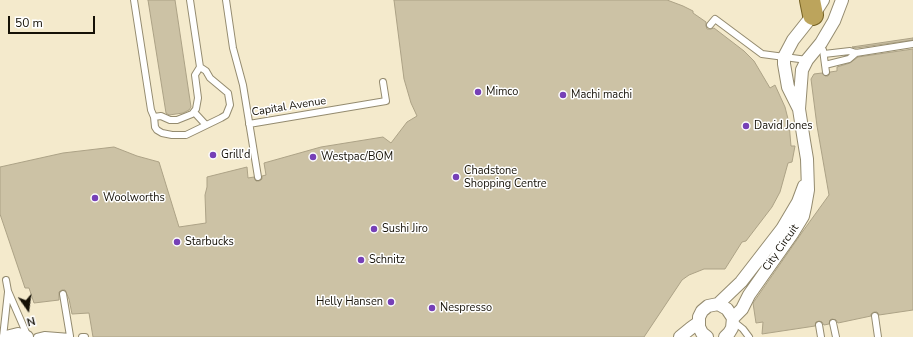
<!DOCTYPE html>
<style>
body{margin:0}
#map{position:relative;width:913px;height:337px;overflow:hidden;background:#f4eacc;font-family:"Nunito Sans",sans-serif}
canvas{display:block}
.north{position:absolute;left:8px;top:289px;width:40px;height:40px;-webkit-text-stroke:3px #fff;paint-order:stroke;rotate:166deg;font-size:11px;font-weight:700;line-height:16px;text-align:center;color:#151107}
.north::after{content:'';display:block;margin:auto;width:14px;height:18px;background:#151107;clip-path:polygon(50% 0,100% 100%,50% 72%,0 100%)}
.scale{position:absolute;left:8px;top:16px;width:87px;height:18px;box-sizing:border-box;border:2px solid #151107;border-top:0;padding-left:5px;font-size:12px;line-height:14px;white-space:nowrap;color:#151107;-webkit-text-stroke:3px #fff;paint-order:stroke}
</style>
<div id="map">
<canvas width="913" height="337"></canvas>
<div class="north">N</div>
<div class="scale">50 m</div>
</div>
<script>
const g = document.querySelector('canvas').getContext('2d');
g.lineJoin = 'round';
function fillPath(path, color) { g.fillStyle = color; g.fill(path, 'evenodd'); }
const toPath = rows => new Path2D(rows.map(r => 'M' + r).join(''));
function stroke(path, color, width, dash) { g.strokeStyle = color; g.lineWidth = width; g.lineCap = dash ? 'butt' : 'round'; g.setLineDash(dash || []); g.stroke(path); }
function label(font, color, halo, rows, align = 'center') {
  g.font = font + ' "Nunito Sans",sans-serif'; g.lineWidth = 3; g.setLineDash([]); g.textBaseline = 'middle'; g.strokeStyle = halo; g.fillStyle = color; for (const [text, x, y, turn = 0] of rows) {
    g.save(); g.translate(x, y); g.rotate((+turn || 0) * Math.PI / 180); g.textAlign = isNaN(turn) ? turn : align; if (halo) g.strokeText(text, 0, 0); g.fillText(text, 0, 0); g.restore();
  }
}
const building = toPath([
 [148,0,175,0,191,107,189,110,183,113,169,115,166,113,148,0],
 [394,0,667,0,683,6,693,11,693,13,706,22,706,26,707,29,711,29,714,28,744,51,754,61,770,88,775,85,785,107,789,123,791,146,795,146,792,162,788,163,780,192,772,207,746,241,742,242,725,269,704,269,689,275,682,280,644,337,93,337,89,313,72,314,69,299,65,290,62,290,59,292,59,300,34,303,29,288,25,288,0,214,0,167,63,153,114,147,137,156,159,162,179,227,206,223,205,195,207,187,207,177,247,167,248,178,254,177,256,181,259,181,262,179,262,176,266,175,264,163,321,147,383,137,391,143,407,122,417,116,411,103,404,79,394,0],
 [913,38,913,40,856,48,852,47,913,38],
 [913,49,913,310,879,315,877,312,874,312,871,314,871,316,838,323,836,320,832,319,830,320,829,324,824,325,822,322,819,321,816,322,815,326,762,334,763,322,756,323,753,303,803,231,829,195,817,126,811,79,814,74,822,73,825,76,828,76,830,72,837,71,837,67,850,63,858,57,913,49]
]);
fillPath(building, '#ccc2a5');
stroke(building, '#aca286', 1);
const service = toPath([
 [134,0,151,110,154,117,155,127,157,130,162,133,172,135,186,135,221,118,226,115,230,105,228,93,210,78,206,71,200,67],
 [226,0,233,48,243,85,258,177],
 [710,25,715,19,762,54,807,60],
 [823,50,826,72],
 [824,54,850,51,856,53,913,44],
 [825,65,849,59,856,53],
 [194,112,206,125],
 [154,117,161,116,170,120,177,120,192,114,196,109,198,98,195,75,200,67,190,0],
 [249,124,386,101,383,82],
 [6,280,8,291,28,337],
 [63,294,70,336],
 [875,316,878,337],
 [733,321,743,329,749,337],
 [833,323,836,337],
 [819,325,821,337],
 [3,337,8,292],
 [37,337,45,335,70,337],
 [82,337,85,337]
]);
const minor = toPath([
 [799,109,802,70,807,60,821,43,834,21,842,0],
 [718,304,741,282,782,229,798,202,804,186],
 [733,318,742,309,749,295,792,234,803,216,805,207,808,190,807,159,804,141,799,109,788,87,784,64,784,57,793,40,816,11,823,0],
 [6,337,18,334,27,337],
 [680,337,691,328,698,323],
 [707,337,702,333,699,327,699,317,702,311,708,306,718,304,727,309,733,318,732,328,729,333,725,337]
]);
const trunk = toPath([
 [810,0,813,15]
]);
stroke(service, '#948b6f', 8);
stroke(minor, '#948b6f', 14);
stroke(trunk, '#766224', 22);
stroke(service, '#fff', 6);
stroke(minor, '#fff', 12);
stroke(trunk, '#bca45c', 20);
for (const [x, y, r, color] of [
 [478,92,4,"#7640b7"],
 [563,95,4,"#7640b7"],
 [746,126,4,"#7640b7"],
 [213,155,4,"#7640b7"],
 [313,157,4,"#7640b7"],
 [456,177,4,"#7640b7"],
 [95,198,4,"#7640b7"],
 [374,229,4,"#7640b7"],
 [177,242,4,"#7640b7"],
 [361,260,4,"#7640b7"],
 [391,302,4,"#7640b7"],
 [432,308,4,"#7640b7"]
]) { const dot = new Path2D(); dot.arc(x, y, r, 0, 2 * Math.PI); g.fillStyle = color; g.fill(dot); stroke(dot, '#fff', 1.5); }
label('11px', '#151107', '#fff', [
 ["Mimco",486,92],
 ["Machi machi",571,95],
 ["David Jones",754,126],
 ["Grill'd",221,155],
 ["Westpac/BOM",321,157],
 ["Chadstone",464,171],
 ["Shopping Centre",464,184],
 ["Woolworths",103,198],
 ["Sushi Jiro",382,229],
 ["Starbucks",185,242],
 ["Schnitz",369,260],
 ["Helly Hansen",383,302,"right"],
 ["Nespresso",440,308]
], 'left');
label('11px', '#151107', '#fff', [
 ["Capital Avenue",289,107,-9],
 ["City Circuit",781,248,-55]
]);
</script>
